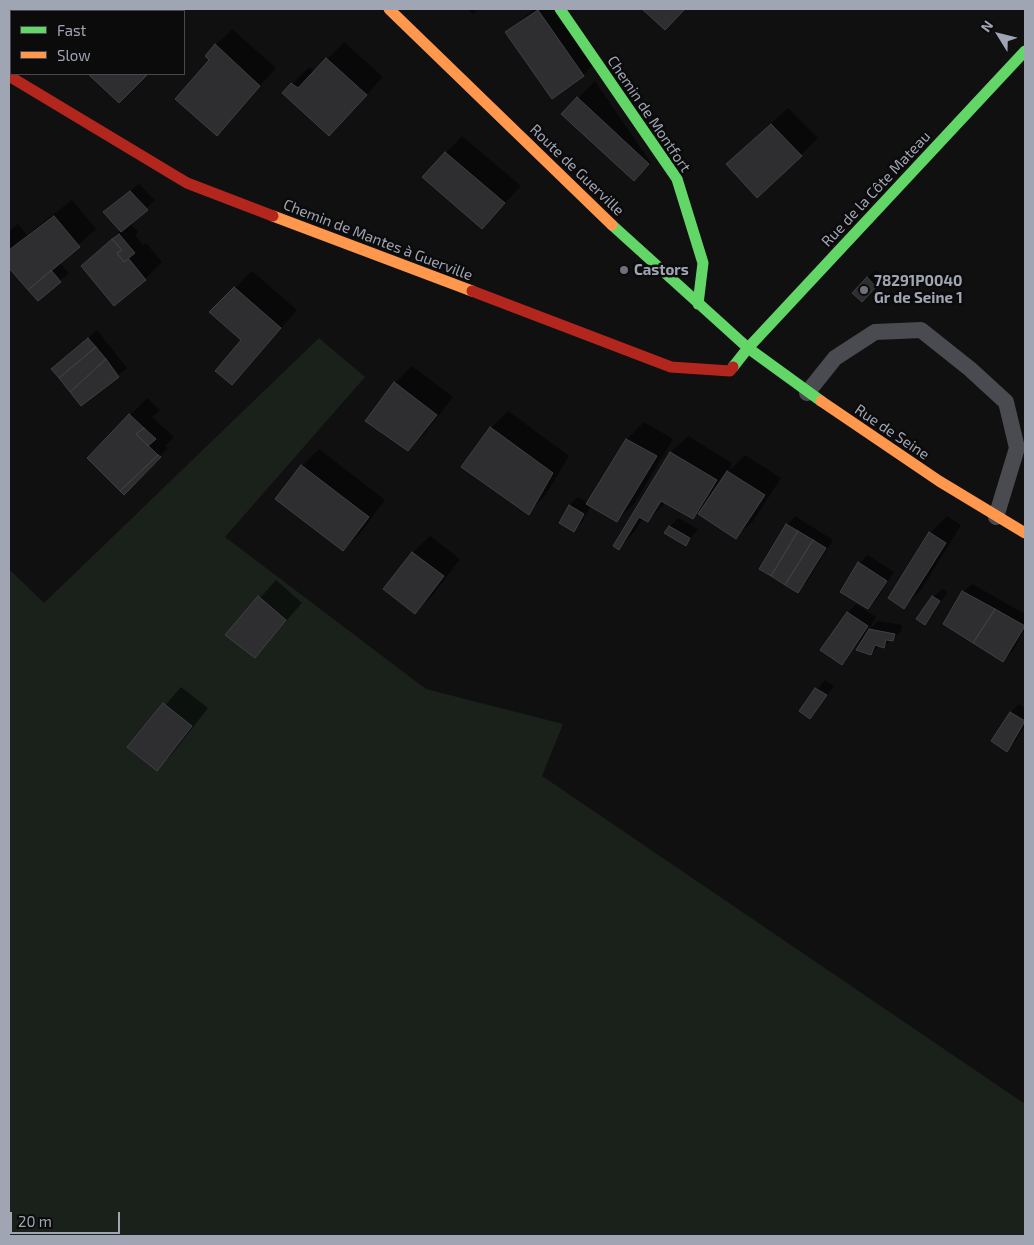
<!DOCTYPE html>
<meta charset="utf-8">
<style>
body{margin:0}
#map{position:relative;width:1034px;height:1245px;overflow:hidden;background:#101011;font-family:"Exo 2",sans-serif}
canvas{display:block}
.frame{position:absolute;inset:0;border:10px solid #a0a5b3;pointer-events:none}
.legend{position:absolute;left:10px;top:10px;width:175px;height:65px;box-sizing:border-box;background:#0b0b0c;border:1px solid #47494f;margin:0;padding:6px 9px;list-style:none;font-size:15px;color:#a0a5b3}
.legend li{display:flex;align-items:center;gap:10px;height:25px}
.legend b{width:25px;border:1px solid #47494f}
.north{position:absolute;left:974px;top:10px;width:50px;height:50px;-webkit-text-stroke:4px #0b0b0c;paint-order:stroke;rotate:306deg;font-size:14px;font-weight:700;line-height:20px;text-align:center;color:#a0a5b3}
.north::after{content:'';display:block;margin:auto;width:18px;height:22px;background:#a0a5b3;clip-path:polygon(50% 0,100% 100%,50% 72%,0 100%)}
.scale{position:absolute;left:10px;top:1212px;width:110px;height:22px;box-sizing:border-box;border:2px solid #a0a5b3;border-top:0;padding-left:6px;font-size:15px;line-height:18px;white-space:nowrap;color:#a0a5b3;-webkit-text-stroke:4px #0b0b0c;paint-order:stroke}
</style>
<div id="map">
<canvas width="1034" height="1245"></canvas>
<div class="frame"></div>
<ul class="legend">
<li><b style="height:6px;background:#63d668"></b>Fast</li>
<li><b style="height:6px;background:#ff974d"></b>Slow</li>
</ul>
<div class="north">N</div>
<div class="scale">20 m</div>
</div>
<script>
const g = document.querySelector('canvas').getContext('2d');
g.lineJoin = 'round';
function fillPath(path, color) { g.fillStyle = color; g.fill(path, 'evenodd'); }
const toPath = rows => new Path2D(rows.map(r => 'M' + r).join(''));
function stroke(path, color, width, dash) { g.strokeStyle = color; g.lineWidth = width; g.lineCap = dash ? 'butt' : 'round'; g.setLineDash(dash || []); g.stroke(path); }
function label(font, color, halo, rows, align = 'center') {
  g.font = font + ' "Exo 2",sans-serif'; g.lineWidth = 5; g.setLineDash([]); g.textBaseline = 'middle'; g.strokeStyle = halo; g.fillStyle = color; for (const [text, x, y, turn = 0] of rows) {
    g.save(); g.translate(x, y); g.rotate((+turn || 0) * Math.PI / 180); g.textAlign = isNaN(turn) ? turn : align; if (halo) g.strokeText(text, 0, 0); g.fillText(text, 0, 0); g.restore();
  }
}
fillPath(toPath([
 [319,338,365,377,225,537,426,689,563,724,542,776,1025,1104,1025,1236,9,1236,9,569,44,603]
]), '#1a211b');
fillPath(toPath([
 [9,9,17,9,11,11,9,19],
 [468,9,478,9,473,14],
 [534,9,566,9,600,58,583,75,507,32],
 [232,29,276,68,217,134,216,45],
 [344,42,383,77,329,135,292,84,309,67,315,72],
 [90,74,147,74,119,102],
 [595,81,651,163,634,179,563,114],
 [788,108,818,138,801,155,745,147],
 [462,136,521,186,482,227,446,153],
 [139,184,155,200,130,223,138,232,135,235,143,245,146,243,162,262,145,279,82,266,121,230,105,212],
 [72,200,96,229,59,262,69,273,38,299,9,266,9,231,18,224,27,235],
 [876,270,884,278,870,293,867,278],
 [252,271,297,310,232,383,243,340,211,312],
 [97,330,127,368,81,404,53,369],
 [412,366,453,397,425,433,408,449,395,383],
 [147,398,160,410,152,417,174,437,165,446,168,448,124,493,89,458],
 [508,411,569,456,545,496,528,513,491,428],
 [644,422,673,439,634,504,617,521,591,506,582,522,573,530,560,523,570,505,578,497,588,503,627,439],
 [688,436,732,463,729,471,745,455,781,478,753,521,736,537,704,506,693,517,666,502,648,521,643,518,635,531,619,548,615,546,671,452],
 [319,449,385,500,360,533,343,550,302,466],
 [795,516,833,540,806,583,798,591,761,569,787,525],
 [947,516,961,525,921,590,904,607,930,533],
 [678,518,698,529,686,544,670,527],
 [430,536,460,559,432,596,415,612,385,589,413,552],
 [868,555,894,572,876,600,868,608,859,563],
 [276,580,302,603,255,656,227,635],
 [972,584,1025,614,1025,629,1012,652,1003,660,963,592],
 [942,589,947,592,933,615,925,623,933,597],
 [856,604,876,617,868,631,878,621,902,625,901,632,884,646,880,645,871,654,860,641,842,663,848,613],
 [825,680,834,686,810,717,800,711],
 [181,687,208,708,173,753,157,769,129,747],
 [1019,704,1025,708,1025,725,1015,742,1007,750,1011,712]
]), '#0007');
const building = toPath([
 [642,9,685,9,665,30,642,9],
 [538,10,584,76,552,99,505,32,538,10],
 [215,44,260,86,217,136,175,99,209,60,205,56,215,44],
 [326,58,367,95,329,136,282,93,291,83,298,88,326,58],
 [88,74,148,74,119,103,88,74],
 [577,97,649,164,634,181,561,114,577,97],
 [771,124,802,156,757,198,726,164,771,124],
 [445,152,505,203,482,229,422,177,445,152],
 [130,191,148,210,121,232,103,212,130,191],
 [54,216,80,247,28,290,9,268,9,250,54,216],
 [119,234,135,253,124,262,117,253,122,250,112,239,119,234],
 [112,239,122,250,117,253,124,262,129,259,146,280,114,306,81,266,112,239],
 [51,270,61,282,38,301,28,290,51,270],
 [867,277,876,287,862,302,852,293,867,277],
 [234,287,281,328,232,385,215,371,241,340,209,312,234,287],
 [88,338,96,347,59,378,51,369,88,338],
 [96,347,106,359,70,392,59,378,96,347],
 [106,359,119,377,81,406,70,392,106,359],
 [394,382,437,415,408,451,365,421,394,382],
 [129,414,144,428,136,434,158,455,120,491,87,458,129,414],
 [490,427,553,473,529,515,461,467,490,427],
 [144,428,156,439,148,446,136,434,144,428],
 [626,439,657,456,617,522,586,504,626,439],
 [670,452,717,480,693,519,661,501,648,522,639,517,619,550,613,546,670,452],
 [158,455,161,457,124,495,120,491,158,455],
 [301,465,369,517,343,551,275,499,301,465],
 [727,471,765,495,736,539,698,514,727,471],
 [569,505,584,514,574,532,559,523,569,505],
 [786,524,798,531,771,576,759,569,786,524],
 [669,526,690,538,686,546,664,533,669,526],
 [798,531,813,540,785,585,771,576,798,531],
 [929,532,946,543,904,609,888,598,929,532],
 [813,540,826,548,798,593,785,585,813,540],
 [412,552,444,576,415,614,383,589,412,552],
 [858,562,887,581,868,609,840,592,858,562],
 [962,591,995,609,973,643,943,624,962,591],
 [258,596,286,620,255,658,225,635,258,596],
 [932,596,940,601,925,625,916,619,932,596],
 [995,609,1025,626,1003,662,973,643,995,609],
 [847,612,868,626,842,665,820,650,847,612],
 [869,629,895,634,893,641,886,640,884,648,875,645,871,655,856,650,869,629],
 [815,688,827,695,810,719,799,711,815,688],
 [163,703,192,726,157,771,127,747,163,703],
 [1010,712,1025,721,1007,752,991,741,1010,712]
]);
fillPath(building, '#2e2e30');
stroke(building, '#3f4045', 1);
stroke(toPath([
 [807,393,835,358,875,332,921,330,970,369,1006,402,1017,448,996,517]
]), '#4a4b50', 16);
stroke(toPath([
 [560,9,677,179,703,263,698,304],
 [612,225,748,348,821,401],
 [733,367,748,348,1025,51]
]), '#63d668', 11);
stroke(toPath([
 [389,9,612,225],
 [273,216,472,291],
 [821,401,939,481,1025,533]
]), '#ff974d', 11);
stroke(toPath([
 [9,76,187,183,273,216],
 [472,291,671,367,730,371,733,367]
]), '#b3261e', 11);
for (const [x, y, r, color] of [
 [624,270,5,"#6e717a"],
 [864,290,5,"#6e717a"]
]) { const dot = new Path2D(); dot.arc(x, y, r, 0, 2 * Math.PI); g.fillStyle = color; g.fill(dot); stroke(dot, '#0b0b0c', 2); }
label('15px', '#a0a5b3', '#0b0b0c', [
 ["Chemin de Montfort",649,114,56],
 ["Route de Guerville",577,170,44],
 ["Rue de la Côte Mateau",876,189,-47],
 ["Chemin de Mantes à Guerville",378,240,21],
 ["Rue de Seine",892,432,34]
]);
label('bold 15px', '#a0a5b3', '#0b0b0c', [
 ["Castors",634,270],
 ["78291P0040",874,281],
 ["Gr de Seine 1",874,298]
], 'left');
</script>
